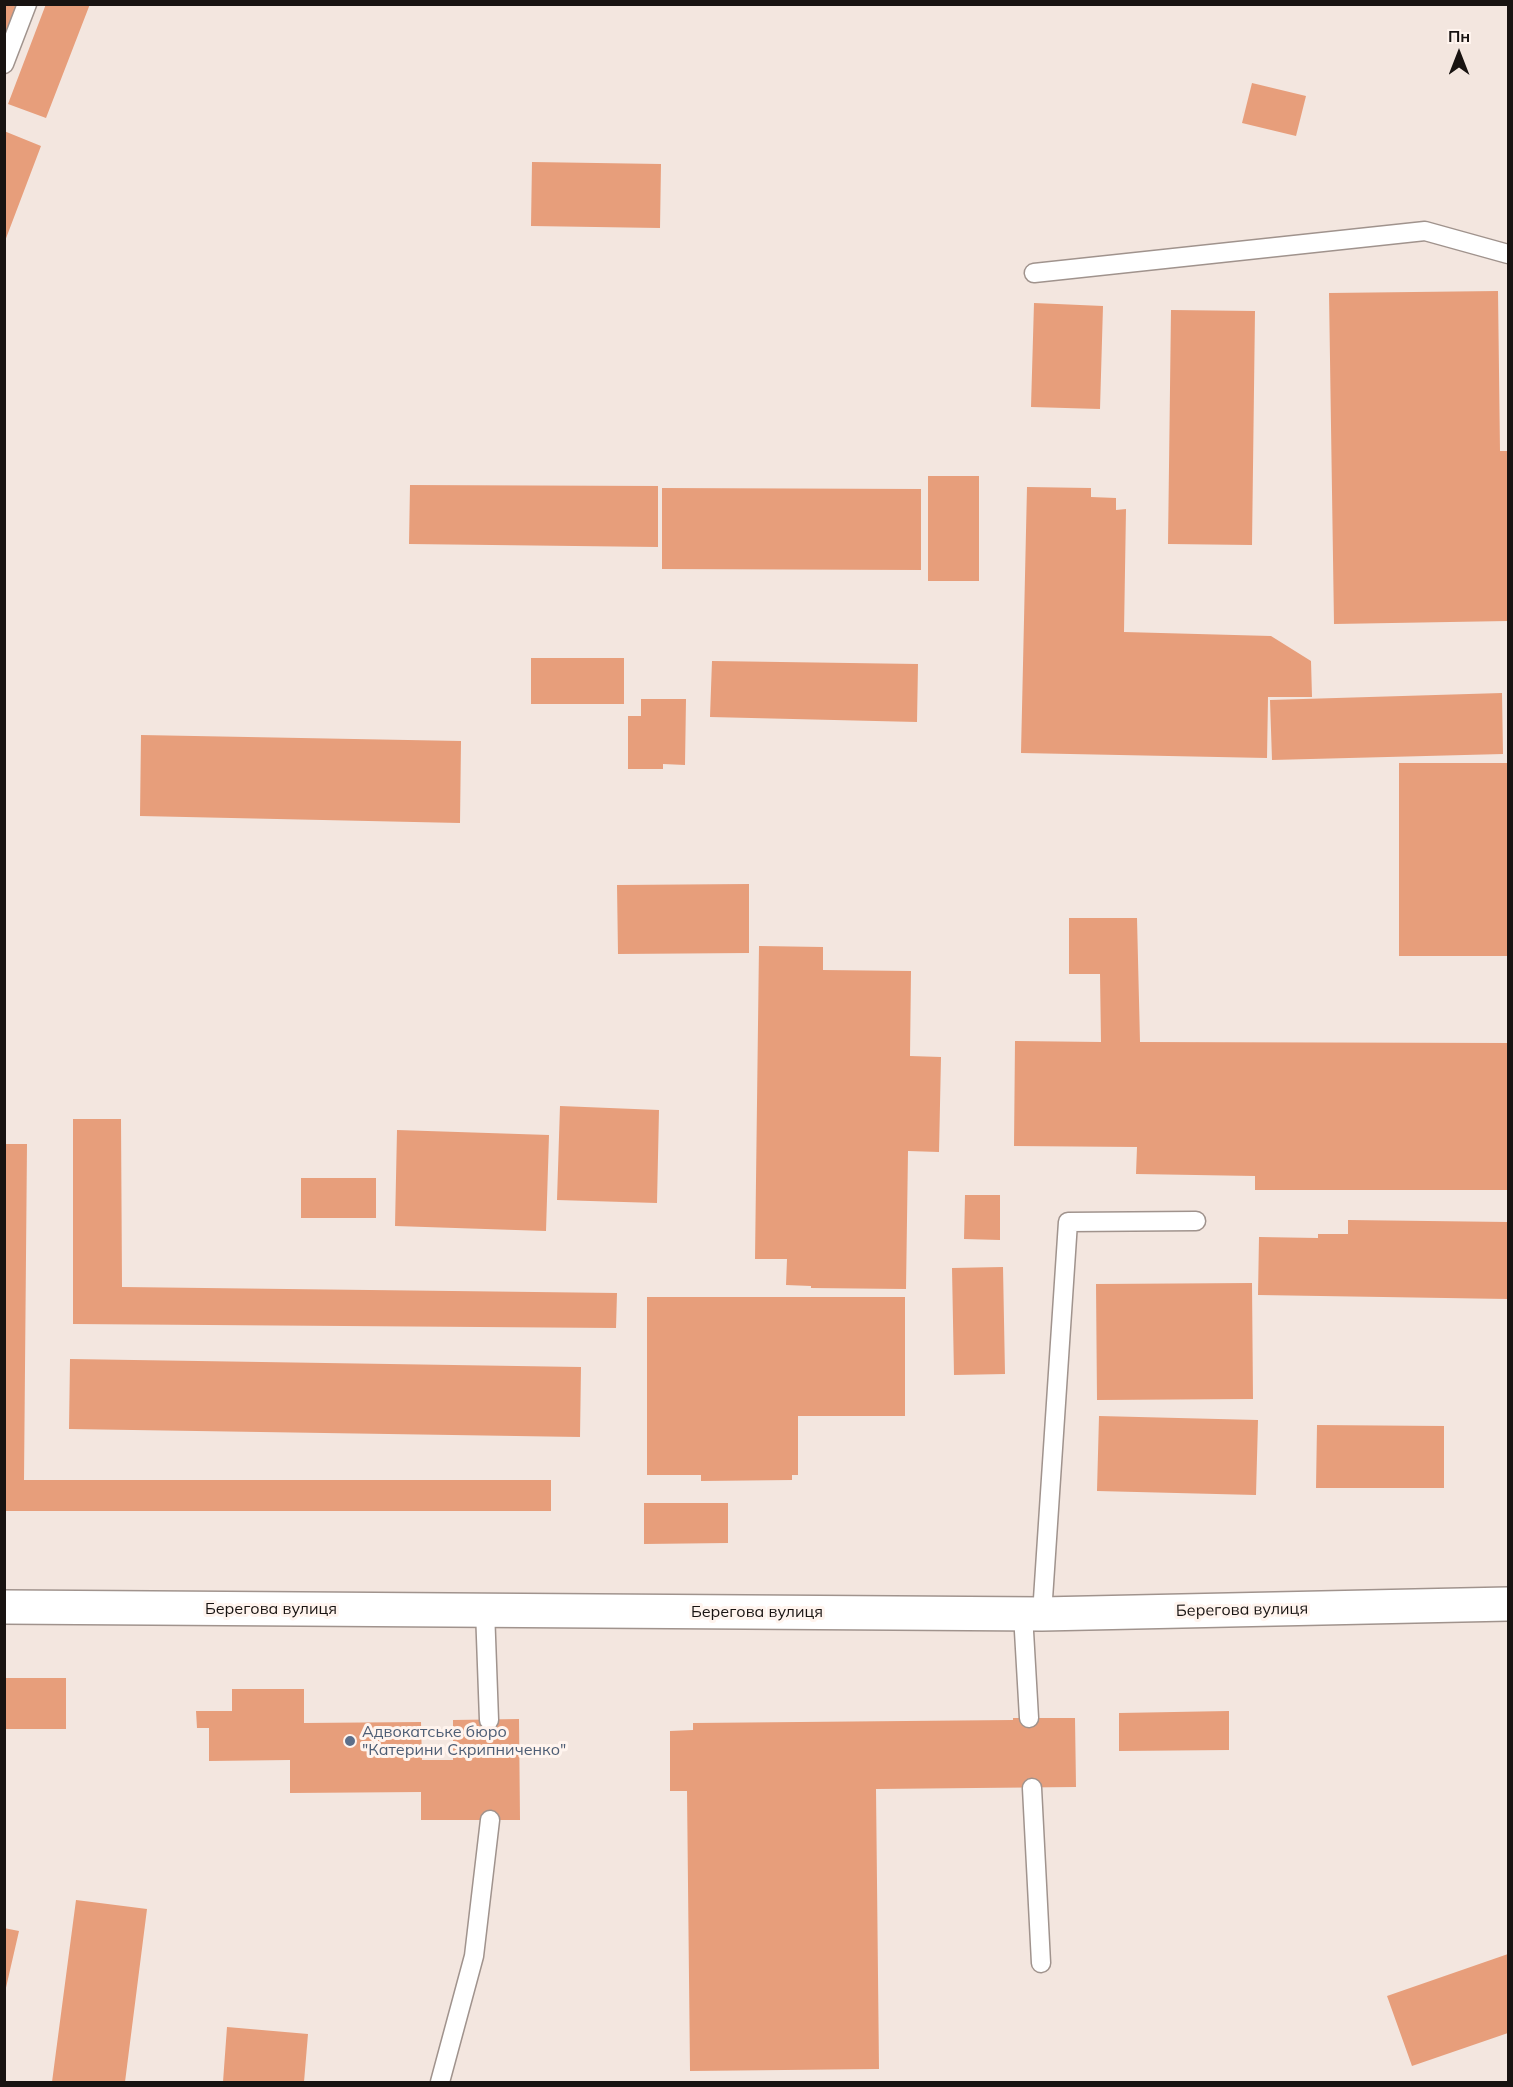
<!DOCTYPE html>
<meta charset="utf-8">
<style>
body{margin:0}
#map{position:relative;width:1513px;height:2087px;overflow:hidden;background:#f3e6df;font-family:Mulish,sans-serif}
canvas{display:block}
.frame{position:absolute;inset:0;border:6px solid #181311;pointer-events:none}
.north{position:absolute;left:1429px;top:24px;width:60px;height:60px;-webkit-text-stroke:4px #fff4ee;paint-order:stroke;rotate:0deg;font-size:16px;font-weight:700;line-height:24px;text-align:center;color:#181311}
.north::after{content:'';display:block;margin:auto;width:21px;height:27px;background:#181311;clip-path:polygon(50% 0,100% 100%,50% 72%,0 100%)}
</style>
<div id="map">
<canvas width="1513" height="2087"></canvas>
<div class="frame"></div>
<div class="north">Пн</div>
</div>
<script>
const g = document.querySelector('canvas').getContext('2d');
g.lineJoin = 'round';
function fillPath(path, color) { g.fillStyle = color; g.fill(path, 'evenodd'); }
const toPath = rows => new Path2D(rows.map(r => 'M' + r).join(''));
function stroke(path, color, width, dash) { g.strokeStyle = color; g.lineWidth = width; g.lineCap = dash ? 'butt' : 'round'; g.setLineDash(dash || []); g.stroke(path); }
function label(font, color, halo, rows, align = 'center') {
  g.font = font + ' Mulish,sans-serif'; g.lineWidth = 6; g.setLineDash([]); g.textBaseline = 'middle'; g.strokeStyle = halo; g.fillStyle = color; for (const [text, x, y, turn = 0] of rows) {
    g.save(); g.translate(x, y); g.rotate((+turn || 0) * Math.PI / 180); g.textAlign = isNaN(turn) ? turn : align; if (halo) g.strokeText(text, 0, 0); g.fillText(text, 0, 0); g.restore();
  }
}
fillPath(toPath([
 [4,4,18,4,4,42],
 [46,4,90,4,46,118,8,104],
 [1252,83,1306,96,1296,136,1242,123],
 [4,131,41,146,5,241,4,241],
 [532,162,661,164,660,228,531,226],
 [1498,291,1500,451,1508,451,1508,621,1334,624,1329,293],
 [1034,303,1103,306,1100,409,1031,407],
 [1171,310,1255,311,1252,545,1168,544],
 [928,476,979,476,979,581,928,581],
 [410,485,658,486,658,547,409,544],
 [1027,487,1091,488,1091,497,1116,498,1116,510,1126,509,1124,632,1271,636,1311,661,1312,697,1268,697,1267,758,1021,753],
 [662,488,921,489,921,570,662,569],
 [531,658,624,658,624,704,531,704],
 [712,661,918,664,917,722,710,717],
 [1502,693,1503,754,1272,760,1270,700],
 [641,699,686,699,685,765,663,764,663,769,628,769,628,716,641,716],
 [141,735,461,741,460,823,140,816],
 [1399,763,1508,763,1508,956,1399,956],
 [749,884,749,953,618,954,617,885],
 [1069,918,1137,918,1140,1042,1508,1043,1508,1190,1255,1190,1255,1176,1136,1174,1137,1147,1014,1146,1015,1041,1101,1042,1100,974,1069,974],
 [759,946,823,947,823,970,911,971,910,1056,941,1057,939,1152,908,1151,906,1289,811,1288,811,1286,786,1285,787,1259,755,1259],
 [560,1106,659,1110,657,1203,557,1200],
 [73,1119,121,1119,122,1287,617,1293,616,1328,73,1324],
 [397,1130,549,1135,546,1231,395,1226],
 [4,1144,27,1144,24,1480,551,1480,551,1511,4,1511],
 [301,1178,376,1178,376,1218,301,1218],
 [965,1195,1000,1195,1000,1240,964,1239],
 [1348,1220,1508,1222,1508,1299,1258,1295,1259,1237,1318,1238,1318,1234,1348,1234],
 [1003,1267,1005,1374,954,1375,952,1268],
 [1252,1283,1253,1399,1097,1400,1096,1284],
 [647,1297,905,1297,905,1416,798,1416,798,1475,792,1475,792,1480,701,1481,701,1475,647,1475],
 [70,1359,581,1367,580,1437,69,1429],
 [1099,1416,1258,1420,1256,1495,1097,1491],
 [1317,1425,1444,1426,1444,1488,1316,1488],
 [644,1503,728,1503,728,1543,644,1544],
 [4,1678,66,1678,66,1729,4,1729],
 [232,1689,304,1689,304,1723,421,1722,422,1760,453,1760,453,1720,519,1719,520,1820,421,1820,421,1792,290,1793,290,1760,209,1761,209,1728,197,1728,196,1711,232,1711],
 [1229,1711,1229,1750,1119,1751,1119,1713],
 [1013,1718,1075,1718,1076,1787,876,1789,879,2069,690,2071,687,1791,670,1791,670,1731,693,1730,693,1723,1013,1720],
 [76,1900,147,1909,125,2082,52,2082],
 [4,1928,19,1931,5,1992,4,1992],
 [1508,1954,1508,2033,1412,2066,1387,1996],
 [227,2027,308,2034,304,2082,223,2082]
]), '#e79e7b');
const service = toPath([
 [4,64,27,4],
 [1034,273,1425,231,1508,254],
 [485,1610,489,1720],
 [1023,1614,1029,1718],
 [1042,1614,1068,1222,1196,1221],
 [1032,1788,1041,1963],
 [440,2082,474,1956,490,1820]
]);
const minor = toPath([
 [4,1607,1042,1614,1508,1604]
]);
stroke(service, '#a0938d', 21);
stroke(minor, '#a0938d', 36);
stroke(service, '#fff', 18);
stroke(minor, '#fff', 33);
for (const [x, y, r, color] of [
 [350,1741,6,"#5c6f8a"]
]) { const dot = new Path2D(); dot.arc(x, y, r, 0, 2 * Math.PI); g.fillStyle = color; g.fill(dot); stroke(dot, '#fff4ee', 2); }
label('16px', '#181311', '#fff4ee', [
 ["Берегова вулиця",271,1609],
 ["Берегова вулиця",1242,1610,-1],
 ["Берегова вулиця",757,1612]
]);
label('16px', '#4e5e75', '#fff4ee', [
 ["Адвокатське бюро",362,1732],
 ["\"Катерини Скрипниченко\"",362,1750]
], 'left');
</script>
